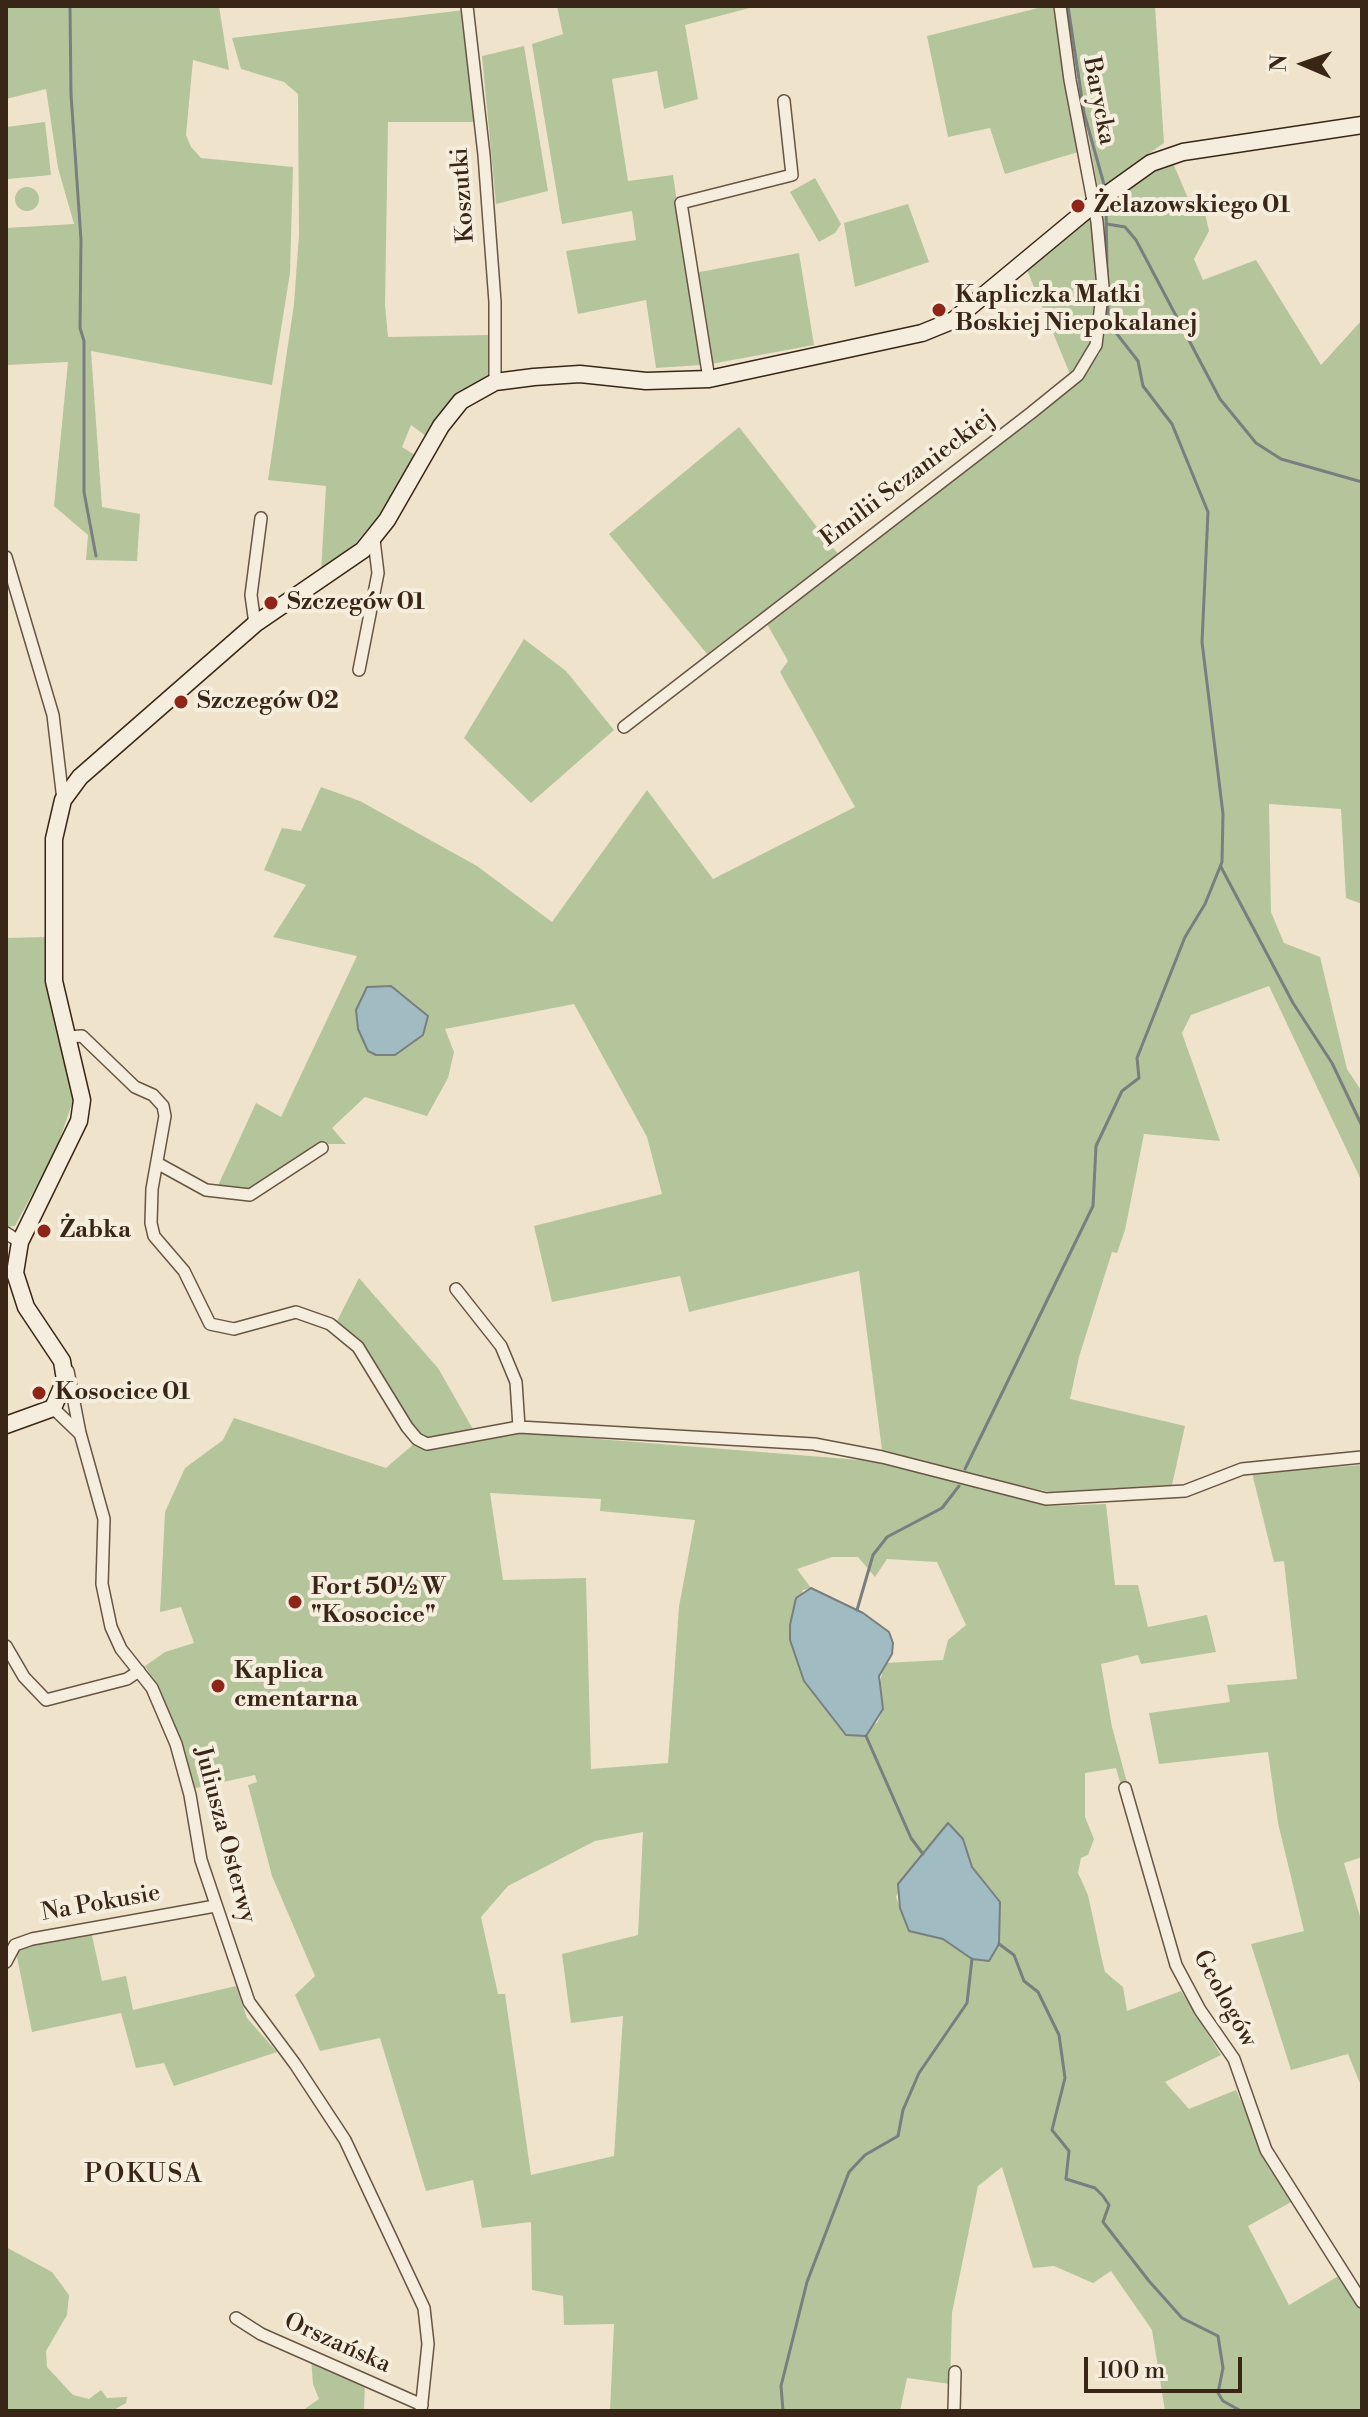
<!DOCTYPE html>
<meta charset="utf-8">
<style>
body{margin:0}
#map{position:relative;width:1368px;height:2417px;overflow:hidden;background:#f0e3cb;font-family:"Libre Bodoni",serif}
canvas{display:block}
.frame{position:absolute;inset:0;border:8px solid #3a2616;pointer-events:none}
.north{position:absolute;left:1264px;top:24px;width:80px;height:80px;-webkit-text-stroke:6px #f5eddd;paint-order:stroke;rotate:272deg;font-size:22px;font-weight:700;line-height:32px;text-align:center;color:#3a2616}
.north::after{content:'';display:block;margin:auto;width:28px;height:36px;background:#3a2616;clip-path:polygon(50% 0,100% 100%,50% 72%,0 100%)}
.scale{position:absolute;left:1084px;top:2357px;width:158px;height:36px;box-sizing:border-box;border:4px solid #3a2616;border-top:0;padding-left:10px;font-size:24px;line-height:28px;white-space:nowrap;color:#3a2616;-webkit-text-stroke:6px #f5eddd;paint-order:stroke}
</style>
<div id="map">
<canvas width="1368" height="2417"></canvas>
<div class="frame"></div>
<div class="north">N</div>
<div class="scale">100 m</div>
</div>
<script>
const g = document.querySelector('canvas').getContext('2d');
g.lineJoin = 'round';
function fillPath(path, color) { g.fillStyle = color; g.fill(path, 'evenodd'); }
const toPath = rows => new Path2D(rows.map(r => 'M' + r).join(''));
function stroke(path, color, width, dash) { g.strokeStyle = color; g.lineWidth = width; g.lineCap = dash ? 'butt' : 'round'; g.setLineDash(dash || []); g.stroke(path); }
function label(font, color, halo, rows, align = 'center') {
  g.font = font + ' "Libre Bodoni",serif'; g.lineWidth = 8; g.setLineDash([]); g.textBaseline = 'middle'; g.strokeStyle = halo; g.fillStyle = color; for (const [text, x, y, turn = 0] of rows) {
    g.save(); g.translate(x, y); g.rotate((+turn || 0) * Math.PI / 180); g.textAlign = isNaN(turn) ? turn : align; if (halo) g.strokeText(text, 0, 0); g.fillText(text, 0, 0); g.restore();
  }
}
fillPath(toPath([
 [6,6,219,6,229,70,193,60,186,135,191,147,201,158,293,167,290,273,272,385,91,351,102,507,140,514,137,561,86,560,88,535,54,506,68,362,6,365,6,228,74,224,58,168,46,89,6,99],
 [557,6,757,6,685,25,698,99,664,109,657,71,612,79,628,181,673,175,701,365,656,368,646,300,578,314,566,251,636,240,632,211,562,224,532,44,563,34],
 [1046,6,1053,6,1078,152,1005,174,990,128,948,137,927,36],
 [1065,6,1155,6,1164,143,1098,189],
 [464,10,477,122,388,122,385,305,388,337,489,335,490,381,430,439,411,425,402,447,415,455,388,504,354,545,321,572,326,486,268,480,294,304,299,235,298,94,284,82,241,69,232,38],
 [524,46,548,191,496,204,482,56],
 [45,122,51,175,8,179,6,127],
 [1173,163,1193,210,1205,213,1209,231,1194,259,1203,280,1256,260,1321,365,1362,320,1362,904,1346,898,1341,809,1269,804,1271,912,1284,943,1320,957,1347,1069,1362,1092,1362,1182,1269,986,1191,1015,1182,1033,1220,1141,1144,1134,1125,1230,1117,1253,1112,1252,1079,1357,1070,1399,1185,1426,1172,1485,1050,1492,968,1474,882,1450,859,1271,689,1312,680,1276,552,1302,534,1226,662,1194,647,1137,574,1004,445,1029,454,1052,448,1078,427,1116,365,1097,332,1128,346,1144,322,1144,250,1193,216,1190,256,1103,281,1117,357,956,273,937,306,885,264,870,282,828,301,831,321,787,360,801,477,866,552,922,647,790,713,879,855,807,780,672,788,661,767,624,1081,379,1100,353,1105,317,1101,208,1163,165],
 [815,178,841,224,835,233,819,242,790,192],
 '15 199a12 12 0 1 1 24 0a12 12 0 1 1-24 0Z',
 [908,204,929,262,855,287,844,223],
 [1093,215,1101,294,1097,329,1087,354,1070,374,1027,270],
 [799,253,814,345,711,364,695,273],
 [739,427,838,554,707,654,609,534],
 [524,639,566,671,614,730,531,803,464,738],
 [46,937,74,1098,56,1150,15,1226,6,1227,6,938],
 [359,1278,438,1368,474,1431,428,1441,415,1434,382,1378,335,1325],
 [234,1418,386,1468,416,1442,426,1450,523,1433,873,1461,1050,1506,1106,1504,1115,1585,1138,1585,1148,1627,1207,1615,1216,1652,1141,1664,1138,1655,1101,1664,1112,1727,1128,1786,1121,1786,1116,1768,1085,1773,1085,1817,1094,1839,1088,1855,1081,1858,1078,1873,1088,1895,1103,1964,1105,1972,1123,1987,1127,2011,1181,1991,1221,2055,1165,2082,1189,2109,1236,2090,1269,2164,1293,2201,1248,2226,1289,2305,1342,2274,1362,2307,1362,2411,1165,2411,1152,2330,1111,2271,1093,2283,1054,2266,1033,2268,1002,2167,978,2186,952,2313,950,2384,907,2378,900,2411,610,2411,614,2324,564,2325,563,2296,532,2290,531,2222,482,2228,473,2180,426,2191,380,2038,320,2051,295,1995,315,1976,272,1876,248,1785,257,1782,255,1775,192,1789,164,1699,145,1666,165,1652,194,1643,181,1607,160,1612,165,1512,185,1468,223,1440],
 [490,1493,601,1499,600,1511,695,1520,679,1607,668,1763,591,1769,586,1578,503,1580],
 [832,1557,858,1557,875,1577,887,1559,937,1562,966,1625,948,1640,943,1660,884,1663,878,1693,883,1710,877,1723,846,1735,804,1681,790,1640,790,1625,803,1590,811,1588,797,1569],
 [948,1824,963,1839,972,1867,1000,1902,999,1944,989,1961,972,1959,943,1939,909,1931,900,1908,896,1897,907,1873],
 [643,1832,638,1935,562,1954,571,2023,623,2016,614,2156,531,2175,505,1994,498,1994,481,1917,508,1886,595,1841],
 [1362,1465,1362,1857,1344,1863,1362,1923,1362,2088,1348,2054,1291,2070,1251,1944,1304,1931,1278,1823,1268,1752,1159,1764,1149,1713,1230,1702,1227,1685,1297,1679,1284,1561,1274,1562,1252,1473],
 [91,1931,102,1981,126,1976,133,2010,236,1986,247,2018,277,2052,174,2086,164,2063,136,2068,121,2013,32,2032,16,1952,20,1946],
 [6,2247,52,2272,69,2295,67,2315,46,2351,47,2367,73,2395,89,2399,101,2390,107,2398,127,2397,126,2403,112,2411,6,2411],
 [311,2358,365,2380,364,2411,294,2411,303,2410,319,2399,313,2384]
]), '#b4c59c');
const water = toPath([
 [391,986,428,1016,423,1035,395,1055,376,1055,368,1051,358,1029,356,1010,367,987,391,986],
 [811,1588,863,1613,889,1632,893,1643,892,1654,879,1676,883,1709,866,1736,846,1735,804,1681,790,1640,790,1625,796,1598,811,1588],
 [948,1823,963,1839,972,1867,1000,1902,999,1944,989,1961,972,1959,943,1939,909,1931,900,1908,898,1884,948,1823]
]);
fillPath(water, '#a1bbc3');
stroke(water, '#787f7e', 2);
stroke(toPath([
 [70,6,71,94,81,240,80,328,84,341,84,492,96,556],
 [1068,6,1084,113,1105,188],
 [1106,203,1107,276],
 [1107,224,1125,227,1136,240,1220,399,1256,443,1281,459,1362,482],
 [1221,867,1293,1003,1332,1063,1362,1126],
 [965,1469,1093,1206,1096,1146,1122,1091,1139,1078,1137,1058,1185,937,1205,904,1222,862,1223,814,1202,642,1208,512,1172,424,1143,386,1138,361,1113,329,1108,317,1108,291],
 [857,1610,873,1555,887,1537,942,1508,959,1486],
 [866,1736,911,1838,923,1854],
 [999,1944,1014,1955,1024,1981,1038,1992,1059,2035,1065,2078,1052,2130,1069,2151,1066,2179,1095,2188,1103,2196,1109,2205,1103,2222,1149,2281,1182,2318,1218,2336,1223,2368,1218,2393,1223,2401,1241,2411],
 [783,2411,781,2386,807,2282,849,2172,865,2155,898,2136,903,2110,919,2073,967,2003,972,1959]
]), '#787f7e', 3);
const street = toPath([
 [467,6,484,155,495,302,495,382],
 [709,379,681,203,792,175,784,101],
 [6,557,53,715,63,800],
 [255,624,251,595,261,518],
 [359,670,378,573,374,540],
 [624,727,1031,413,1078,375,1096,345,1103,287,1097,222,1070,80,1060,6],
 [68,1037,82,1036,135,1087,153,1095,163,1106,165,1116,152,1189,151,1223,154,1236,184,1271,210,1324,234,1329,296,1312,330,1324,358,1347,407,1427,417,1439,427,1444,519,1427,814,1444,882,1457,1046,1499,1185,1491,1242,1469,1362,1457],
 [157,1163,206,1190,250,1195,322,1148],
 [6,1233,20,1242],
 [456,1289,501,1346,516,1382,519,1427],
 [68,1371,80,1433,104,1519,102,1584,111,1627,121,1649,152,1688,176,1744,190,1795,201,1860,249,2002,295,2064,345,2140,424,2308,428,2344,421,2411],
 [53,1408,79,1433],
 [6,1646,24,1677,46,1700,127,1679,139,1671],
 [1125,1788,1176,1965,1200,2010,1234,2059,1266,2150,1362,2302],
 [6,1962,15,1945,32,1939,215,1906],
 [236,2318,261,2334,422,2405],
 [954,2411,955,2372]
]);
const secondary = toPath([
 [6,1425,53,1408,65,1380,62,1361,26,1307,15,1273,20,1242,79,1121,82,1100,54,981,54,839,63,800,80,777,255,624,363,550,387,520,441,426,461,401,495,382,534,377,580,374,646,381,709,379,922,333,954,320,1095,203,1151,163,1183,152,1362,125]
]);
stroke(street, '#685543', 14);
stroke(secondary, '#3a2616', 19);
stroke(street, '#f5eddd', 11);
stroke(secondary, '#f5eddd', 16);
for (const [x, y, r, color] of [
 [1078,206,8,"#8f2418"],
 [939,310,8,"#8f2418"],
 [271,603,8,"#8f2418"],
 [181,702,8,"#8f2418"],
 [44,1231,8,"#8f2418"],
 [39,1393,8,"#8f2418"],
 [295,1602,8,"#8f2418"],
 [218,1686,8,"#8f2418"]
]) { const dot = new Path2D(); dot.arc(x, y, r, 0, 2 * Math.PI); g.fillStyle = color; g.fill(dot); stroke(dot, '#f5eddd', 3); }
label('24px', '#3a2616', '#f5eddd', [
 ["Barycka",1098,101,79],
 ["Koszutki",464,195,-94],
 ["Emilii Sczanieckiej",908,479,-37],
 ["Juliusza Osterwy",224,1835,75],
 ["Na Pokusie",101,1904,-10],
 ["Geologów",1224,1999,61],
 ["Orszańska",337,2344,24]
]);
label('bold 24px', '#3a2616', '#f5eddd', [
 ["Żelazowskiego 01",1094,206],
 ["Kapliczka Matki",955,296],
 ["Boskiej Niepokalanej",955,324],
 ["Szczegów 01",287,603],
 ["Szczegów 02",197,702],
 ["Żabka",60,1231],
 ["Kosocice 01",55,1393],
 ["Fort 50½ W",311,1588],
 ["\"Kosocice\"",311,1616],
 ["Kaplica",234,1672],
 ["cmentarna",234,1700]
], 'left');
g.letterSpacing = '2px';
label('26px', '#3a2616', '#f5eddd', [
 ["POKUSA",144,2176]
]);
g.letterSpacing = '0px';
</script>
